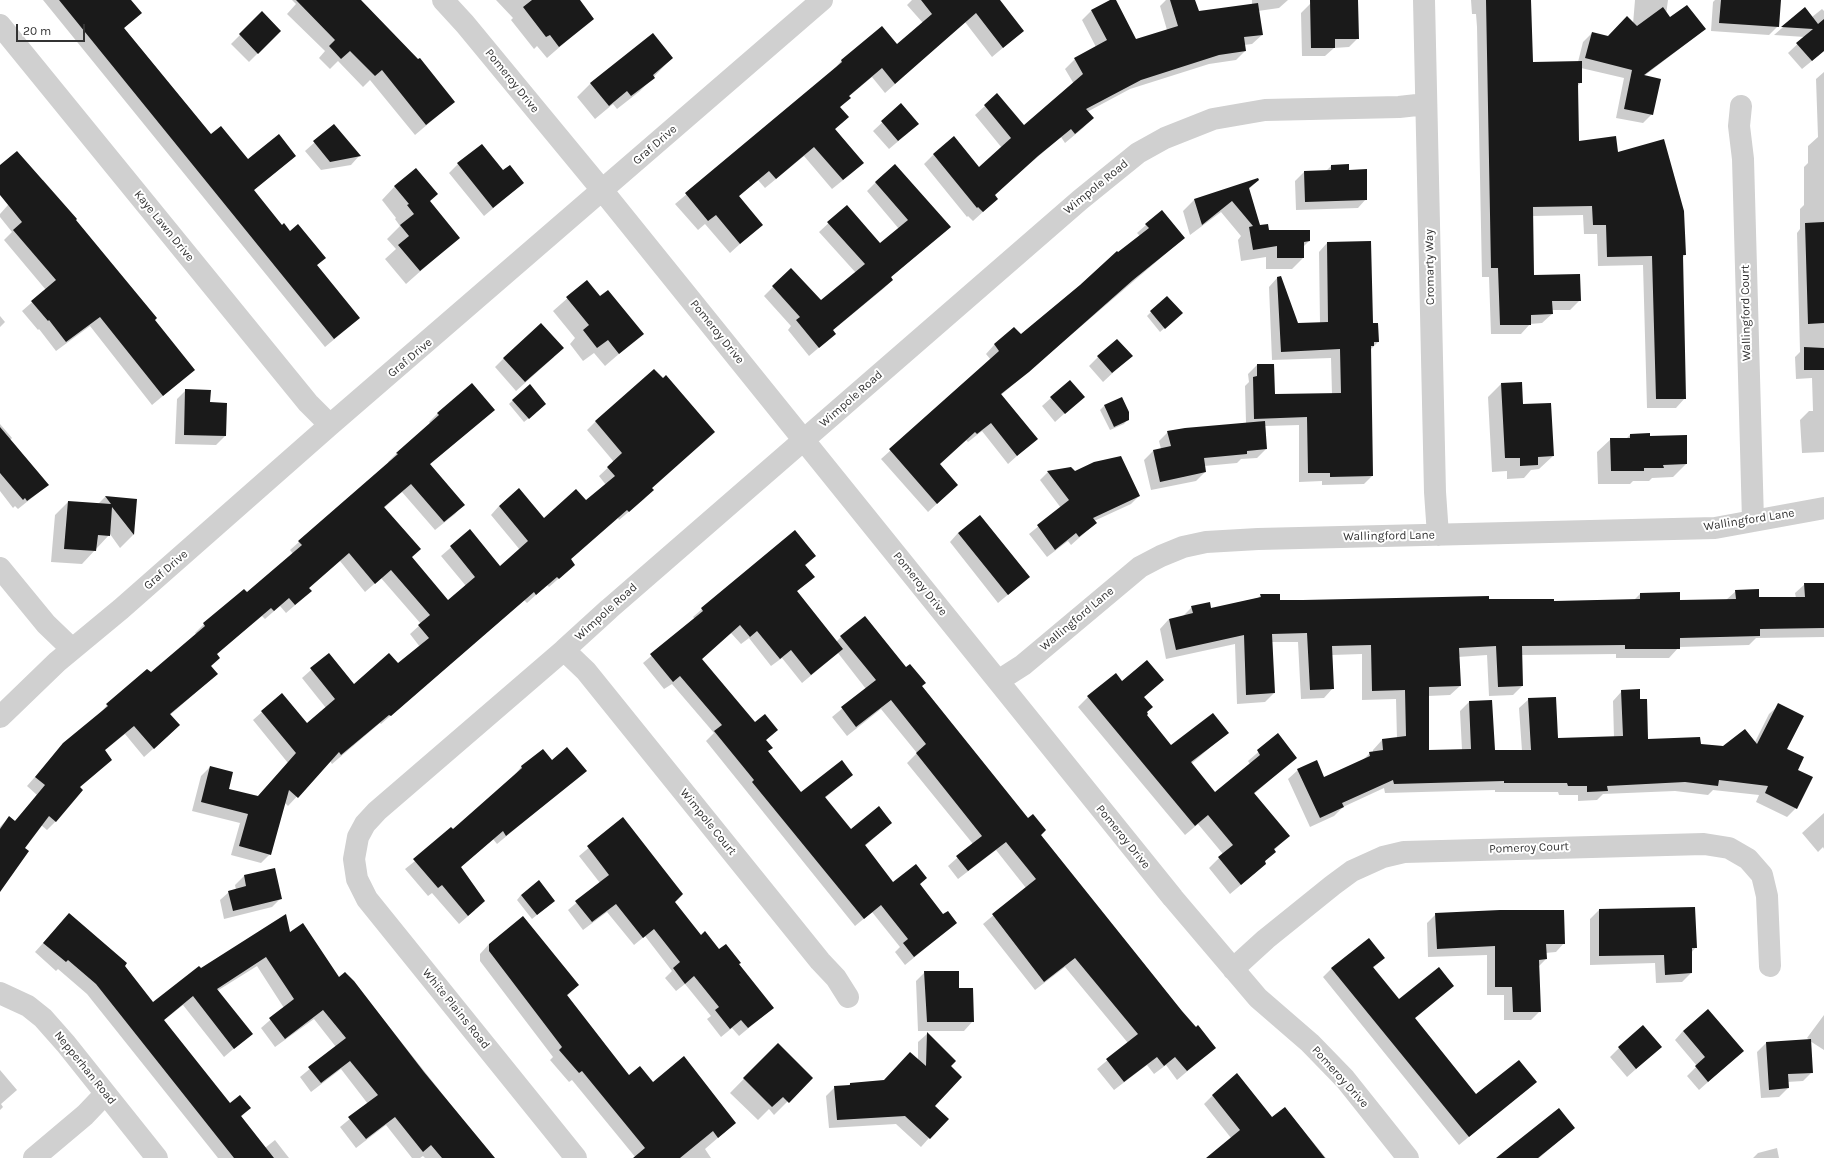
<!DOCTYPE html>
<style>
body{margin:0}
#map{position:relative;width:1824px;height:1158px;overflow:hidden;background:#fff;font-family:Karla,sans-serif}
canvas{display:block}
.scale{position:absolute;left:16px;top:24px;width:69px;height:18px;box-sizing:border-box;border:2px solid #333;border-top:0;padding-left:5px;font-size:12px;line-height:14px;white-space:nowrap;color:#333;-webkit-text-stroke:3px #fff;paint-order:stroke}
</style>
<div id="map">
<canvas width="1824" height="1158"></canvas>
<div class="scale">20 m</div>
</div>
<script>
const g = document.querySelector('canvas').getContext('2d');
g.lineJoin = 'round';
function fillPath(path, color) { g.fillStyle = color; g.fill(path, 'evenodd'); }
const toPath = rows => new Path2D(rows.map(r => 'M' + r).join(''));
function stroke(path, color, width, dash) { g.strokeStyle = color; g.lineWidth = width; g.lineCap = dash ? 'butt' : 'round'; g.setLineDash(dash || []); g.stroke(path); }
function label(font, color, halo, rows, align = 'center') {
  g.font = font + ' Karla,sans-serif'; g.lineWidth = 4; g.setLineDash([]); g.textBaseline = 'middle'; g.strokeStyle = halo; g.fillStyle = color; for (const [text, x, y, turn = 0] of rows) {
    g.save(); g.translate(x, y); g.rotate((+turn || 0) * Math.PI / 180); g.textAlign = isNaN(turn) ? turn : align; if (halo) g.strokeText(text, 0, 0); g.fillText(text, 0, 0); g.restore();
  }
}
fillPath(toPath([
 [43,0,115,0,132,20,124,28,211,135,248,161,295,156,253,191,282,226,324,258,316,266,358,318,349,327,325,347],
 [292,0,359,0,454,102,415,135,370,80,363,87,338,61,330,69,319,58,325,51,287,14,296,4],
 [496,0,578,0,593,18,547,58,537,46,534,49,511,20,513,18],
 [912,0,999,0,1023,31,992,57,965,22,885,93,872,77,848,97,849,98,839,108,847,117,835,129,862,163,852,173,832,189,804,156,765,188,758,180,738,197,761,225,730,253,705,224,698,230,675,204,832,72,841,61,882,27,897,46,923,23,907,5],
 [1112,0,1115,0,1136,40,1167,30,1160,6,1166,0,1194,0,1198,12,1252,5,1252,0,1288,0,1279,8,1258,11,1262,35,1252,44,1244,45,1245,51,1236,60,1209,64,1130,89,1087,112,1092,118,1083,128,1065,143,1061,137,1027,166,994,195,997,199,973,221,968,216,967,217,924,164,934,154,979,168,1002,148,975,115,997,95,1024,126,1074,84,1065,69,1075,59,1096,47,1082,20,1092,10],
 [1471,0,1530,0,1532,63,1578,62,1583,42,1592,33,1608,37,1633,24,1635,0,1668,0,1665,22,1704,29,1695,37,1644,76,1652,114,1643,123,1616,118,1624,78,1581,68,1581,82,1577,87,1578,142,1617,153,1685,255,1682,258,1685,398,1676,408,1647,408,1643,265,1598,266,1597,234,1584,234,1583,215,1533,216,1533,276,1580,300,1570,310,1551,310,1552,314,1542,323,1530,324,1521,334,1491,334,1489,277,1482,277,1477,27,1476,14,1472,14],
 [1715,0,1780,0,1778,26,1769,35,1711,31,1713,2],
 [1310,4,1358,38,1349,47,1334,48,1325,56,1302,56,1301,13],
 [1805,8,1812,17,1822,9,1824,11,1824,51,1802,69,1788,53,1805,37,1774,35],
 [262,13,280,31,249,62,231,44],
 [672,58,640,91,617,109,613,104,595,119,577,97,591,83],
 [1824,72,1824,452,1802,453,1800,420,1809,411,1813,411,1812,378,1796,379,1795,357,1800,352,1797,233,1800,229,1800,209,1804,205,1804,167,1808,163,1808,146,1818,137,1816,79],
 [901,105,908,133,889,149,873,131],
 [334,125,359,156,351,165,321,170,305,151],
 [458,164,523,183,484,216,449,173],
 [1331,166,1348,171,1366,199,1358,208,1296,210,1295,181,1304,172,1326,171],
 [43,180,76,218,75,220,194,370,152,405,90,326,56,351,39,329,38,330,22,311,46,290,4,240,12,232,0,217,0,214,8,205],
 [1258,180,1248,190,1260,226,1268,232,1309,241,1303,247,1303,258,1292,269,1266,269,1266,257,1241,261,1238,240,1241,236,1221,212,1190,235,1183,211,1194,200],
 [876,182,949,227,890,278,892,280,883,289,832,331,835,334,809,356,788,330,791,326,764,296,791,269,821,301,856,273,819,232,846,207,880,245,899,229,867,191],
 [395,186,429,202,458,238,406,284,385,259,396,249,387,239,400,226,395,219,396,218,382,200],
 [1146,225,1184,238,1001,395,1036,439,1008,464,982,431,968,442,966,440,939,464,957,485,928,512,881,459,991,360,986,354,994,345,1014,328,1020,335,1140,236,1137,233],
 [1327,243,1372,324,1378,324,1378,342,1370,350,1372,476,1364,484,1322,485,1322,481,1299,482,1299,425,1265,426,1266,449,1257,458,1241,459,1237,463,1204,466,1205,472,1196,481,1151,490,1144,460,1153,451,1161,449,1159,441,1168,432,1246,423,1245,386,1249,382,1248,374,1257,365,1274,395,1332,394,1331,358,1272,360,1269,287,1277,278,1298,324,1320,323,1319,252],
 [587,281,600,298,642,334,605,366,594,353,583,361,570,344,575,338,553,311],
 [1151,312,1177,317,1160,332,1147,316],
 [0,316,5,322,0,327],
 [1131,356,1103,382,1089,366,1098,357],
 [554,357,516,391,495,367,504,358],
 [1501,384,1522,405,1553,456,1539,469,1531,470,1524,478,1507,479,1507,471,1492,472,1488,397],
 [186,390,209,403,225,436,216,445,175,444,177,399],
 [1051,398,1074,405,1055,422,1042,406],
 [513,400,541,408,524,422,509,404],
 [1104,406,1128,419,1124,424,1110,430,1100,410],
 [494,410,429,465,463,505,455,514,435,530,402,492,384,508,411,557,448,601,466,586,441,556,470,531,500,568,520,550,491,515,499,506,544,519,586,502,606,485,599,476,614,462,587,430,596,421,714,432,651,489,644,499,619,520,618,518,570,560,565,573,549,587,547,585,527,603,524,600,381,724,380,723,332,764,330,761,288,806,284,802,270,854,261,863,231,855,240,823,192,811,201,776,210,767,228,789,257,797,288,763,253,720,262,712,282,695,306,725,326,708,302,678,329,654,354,685,398,664,420,647,410,634,421,624,381,578,365,592,340,561,308,589,301,600,286,613,280,606,265,619,262,616,216,654,211,666,217,674,170,715,170,734,144,757,125,734,104,751,111,759,79,787,56,821,47,830,41,825,23,849,0,891,0,827,9,817,15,821,37,795,27,786,64,744,99,715,107,705,147,670,150,674,197,635,195,633,204,624,244,590,247,594,293,554,290,550,299,542,389,463,388,462,397,453,431,424,429,422,438,413],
 [0,424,12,438,10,440,48,485,18,509,15,506,13,508,0,491],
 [1649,434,1649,437,1686,464,1673,477,1652,478,1649,481,1633,481,1630,484,1598,484,1597,452,1611,439,1626,439,1630,435],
 [1071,468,1074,472,1139,496,1131,504,1094,521,1096,523,1071,545,1068,541,1047,557,1029,534,1061,508,1040,480,1048,472],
 [105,497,136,500,133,535,120,548,110,534,82,564,51,562,55,515,68,502,98,504],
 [958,533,1029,577,998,603,950,542],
 [815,556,805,566,813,577,796,592,836,642,841,637,921,687,1181,1012,1215,1048,1177,1080,1166,1065,1154,1074,1147,1065,1114,1090,1097,1069,1128,1043,1065,967,1035,990,983,924,1026,888,996,850,958,879,948,866,973,844,907,763,917,753,881,709,847,736,832,717,866,689,838,653,802,683,782,658,771,666,749,638,741,644,731,633,701,660,755,723,776,730,765,741,767,752,801,793,852,775,825,798,850,830,891,823,865,846,892,884,919,885,943,915,956,923,905,965,895,952,900,947,872,912,855,926,706,741,714,733,672,684,664,689,643,663,695,619,693,617,702,609],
 [1805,584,1824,584,1824,637,1756,638,1749,645,1679,647,1669,658,1616,658,1616,654,1521,655,1522,686,1513,695,1489,696,1487,655,1458,657,1460,686,1450,695,1428,696,1428,751,1462,750,1460,711,1469,702,1494,751,1522,751,1519,708,1529,699,1557,739,1614,738,1613,701,1622,691,1639,700,1647,740,1723,747,1755,742,1769,714,1779,705,1786,749,1796,770,1796,808,1787,817,1756,802,1759,795,1713,790,1708,795,1675,791,1603,794,1597,800,1578,801,1578,795,1559,795,1558,792,1495,792,1495,790,1385,793,1384,788,1343,807,1334,816,1310,827,1288,779,1298,770,1324,778,1362,761,1370,753,1373,753,1373,750,1382,740,1397,739,1396,699,1362,700,1362,654,1332,655,1333,688,1324,698,1301,699,1298,642,1272,642,1274,693,1265,702,1237,704,1235,644,1166,659,1160,629,1169,619,1182,617,1192,607,1210,609,1258,598,1261,595,1279,601,1553,602,1634,600,1640,594,1679,601,1726,600,1736,591,1758,598,1796,598,1795,593],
 [1163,680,1143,698,1145,715,1170,747,1227,733,1191,764,1215,793,1250,764,1248,761,1278,735,1296,757,1254,794,1289,836,1274,850,1275,852,1264,862,1265,863,1255,873,1230,894,1209,868,1223,854,1198,824,1185,835,1078,707,1088,697,1122,682],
 [543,750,552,761,585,771,497,844,493,839,460,868,475,910,459,924,432,893,428,896,405,869,453,831,513,777,521,767],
 [1824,813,1824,849,1823,847,1818,852,1802,833],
 [623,819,674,902,701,936,738,965,773,1008,739,1036,732,1028,721,1037,707,1019,711,1016,685,984,676,991,665,978,672,971,645,936,634,945,607,912,583,930,568,910,600,883,579,856],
 [274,869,281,898,272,907,224,919,220,900,229,892,236,890,235,885,244,876],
 [521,895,554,901,532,919,517,900],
 [1694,908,1696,947,1691,953,1691,973,1682,982,1656,983,1655,963,1590,965,1590,919,1599,910],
 [69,914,123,966,153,1003,201,969,290,933,339,978,353,981,493,1158,425,1158,423,1156,420,1158,412,1158,386,1125,356,1148,340,1127,368,1104,341,1069,311,1092,300,1077,336,1047,314,1019,275,1047,261,1028,284,1008,257,966,217,991,251,1034,224,1057,183,1005,163,1021,229,1104,249,1108,241,1117,265,1148,275,1140,289,1158,218,1158,87,994,58,969,56,971,35,952],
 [1436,914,1564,943,1556,952,1545,953,1546,959,1539,966,1540,1011,1531,1020,1504,1020,1504,995,1487,995,1487,955,1428,957,1427,923],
 [489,944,578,985,567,996,629,1076,653,1084,735,1123,705,1149,711,1158,636,1158,572,1080,569,1082,550,1060,553,1057,480,961,480,954],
 [1384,958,1373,968,1398,1001,1453,986,1414,1019,1475,1096,1535,1082,1459,1145,1323,977,1332,968],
 [925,972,958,989,972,1022,964,1031,918,1031,916,981],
 [1824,1015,1824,1050,1810,1041,1812,1072,1803,1081,1787,1082,1788,1088,1779,1097,1761,1098,1757,1052,1766,1043,1810,1040,1807,1038],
 [1683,1031,1743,1051,1699,1090,1687,1076,1697,1066,1675,1040],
 [927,1034,954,1061,950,1066,933,1106,929,1138,921,1147,896,1124,829,1128,826,1096,835,1087,848,1086,850,1084,884,1081,918,1060,918,1042],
 [778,1044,811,1078,774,1115,769,1109,758,1120,730,1093],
 [1661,1047,1627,1077,1610,1057,1619,1048],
 [0,1070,17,1090,1,1104,3,1107,0,1110],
 [1213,1095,1272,1118,1285,1108,1326,1158,1208,1158,1231,1138,1204,1104],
 [1574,1128,1539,1158,1498,1158],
 [1777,1148,1779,1158,1753,1158,1758,1153]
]), '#0003');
fillPath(toPath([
 [59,0,131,0,142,13,124,28,211,134,221,126,248,159,279,134,296,156,254,190,282,225,284,223,290,231,298,224,326,258,317,265,360,318,334,339],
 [296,0,361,0,418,59,420,58,455,102,426,125,382,70,375,76,350,51,341,59,329,46,335,40],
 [532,0,580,0,594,19,559,47,550,35,546,37,523,7],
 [921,0,1000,0,1024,31,1003,48,976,13,895,84,882,68,849,96,851,98,840,107,849,117,835,129,864,163,843,180,814,147,776,179,769,171,739,196,763,225,740,244,716,215,708,221,685,193,842,62,841,60,882,26,897,44,932,14],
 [1110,0,1116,0,1136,39,1178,26,1170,0,1195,0,1199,11,1258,3,1263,35,1244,37,1246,51,1219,55,1141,80,1086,109,1094,118,1075,134,1071,129,1038,156,995,195,998,199,983,212,978,207,977,208,933,154,954,136,979,167,1011,138,984,105,997,93,1024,125,1083,74,1074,58,1107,40,1091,10],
 [1310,0,1358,0,1359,39,1335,39,1335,48,1311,48],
 [1486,0,1531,0,1533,62,1582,61,1582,83,1578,83,1579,141,1616,136,1618,152,1664,139,1684,211,1686,255,1683,255,1686,399,1656,399,1652,256,1607,257,1606,225,1593,225,1592,206,1533,207,1534,275,1580,274,1581,301,1552,301,1553,314,1531,315,1531,325,1500,325,1498,268,1491,268],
 [1721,0,1781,0,1779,27,1719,23],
 [1687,5,1706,29,1644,75,1661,79,1653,115,1624,109,1632,70,1585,58,1592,32,1608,36,1627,16,1637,26,1663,7,1670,17],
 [1805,7,1818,24,1824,19,1824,51,1812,61,1796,43,1813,29,1781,27],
 [262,11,281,31,258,54,239,34],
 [653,33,673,58,653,75,655,78,631,96,627,91,609,106,590,83],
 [901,103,919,124,898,141,881,121],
 [334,124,361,156,330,162,313,141],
 [482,144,503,170,510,165,524,183,493,208,457,163],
 [17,151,77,219,76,220,157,318,155,320,195,370,163,396,100,317,66,342,49,320,48,321,31,301,56,280,13,230,22,222,0,195,0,165],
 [895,164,951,227,891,277,893,280,833,330,836,334,819,348,796,320,800,317,772,286,791,268,821,300,865,264,827,222,847,205,880,243,908,220,875,182],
 [1349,164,1349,170,1367,169,1367,200,1305,202,1304,171,1331,170,1331,165],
 [416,168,438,194,430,201,460,238,420,271,398,245,409,236,400,225,414,214,407,205,409,204,394,186],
 [1258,178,1259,180,1249,188,1260,225,1268,224,1269,230,1310,230,1310,241,1304,242,1304,258,1277,258,1277,246,1253,250,1249,227,1253,226,1232,201,1202,225,1194,199],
 [1162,210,1185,238,1133,280,1029,372,1001,394,1038,439,1017,456,991,423,977,434,975,432,940,464,958,485,937,504,889,449,999,351,994,344,1014,327,1021,334,1080,285,1117,251,1118,252,1149,228,1145,224],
 [1824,222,1824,323,1808,324,1805,223],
 [1371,241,1373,323,1378,323,1379,342,1374,342,1374,346,1371,346,1373,476,1330,477,1330,473,1308,473,1307,417,1254,419,1253,377,1257,376,1257,364,1274,364,1275,394,1341,393,1340,349,1281,352,1277,277,1281,276,1298,323,1328,322,1327,242],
 [587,280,600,296,608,290,644,334,619,354,608,340,597,348,583,330,589,325,566,297],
 [1167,296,1183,313,1165,329,1150,311],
 [541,323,564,348,525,382,503,358],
 [1117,339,1133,356,1112,373,1097,356],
 [1804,347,1824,348,1824,370,1804,370],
 [654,369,663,378,666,375,715,432,652,488,654,490,629,512,627,510,571,559,575,565,559,579,557,577,536,595,534,592,391,716,389,715,341,755,339,752,298,798,289,790,271,855,239,846,248,814,201,802,210,766,233,772,229,789,258,796,296,753,261,711,282,693,307,723,335,699,310,668,329,653,354,684,389,653,398,663,429,638,418,625,430,615,391,570,375,584,349,553,309,588,312,591,295,605,289,598,274,611,271,608,217,654,220,658,211,666,218,674,170,714,180,725,154,749,134,726,105,750,112,760,80,787,83,790,56,822,49,816,25,848,29,851,0,892,0,829,9,816,15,821,45,785,35,777,63,743,108,706,106,704,147,669,151,672,205,626,203,623,244,589,247,592,302,545,298,541,398,454,396,453,439,415,437,413,472,383,495,410,430,464,465,505,444,522,411,484,384,507,421,549,412,557,448,600,475,577,450,546,470,529,500,566,528,541,499,506,519,488,544,518,576,489,586,500,615,476,607,467,622,453,595,421],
 [1070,380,1085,397,1065,414,1050,397],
 [1522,382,1523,404,1551,403,1554,456,1538,457,1538,465,1520,466,1520,458,1505,458,1501,383],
 [530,384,546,404,529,419,512,400],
 [185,389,211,390,210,402,227,403,226,436,184,435],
 [1122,397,1129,412,1129,420,1114,427,1104,405],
 [1265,421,1267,449,1247,451,1247,454,1204,458,1206,472,1160,482,1153,450,1171,446,1167,431,1185,428],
 [0,427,49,485,27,501,25,498,23,500,0,473],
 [1650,433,1650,436,1687,435,1687,464,1663,465,1664,468,1644,468,1644,471,1611,471,1610,438,1630,438,1630,434],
 [1121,456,1140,496,1093,518,1097,523,1079,537,1076,533,1055,550,1037,525,1069,500,1047,471,1071,467,1075,471,1094,462],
 [105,496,137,499,134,535,112,507,110,536,98,535,96,551,64,549,68,501,111,504],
 [980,515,1030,577,1008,595,958,533],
 [795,530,816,556,805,565,815,577,797,591,843,649,811,675,791,650,780,659,757,631,750,637,740,625,702,659,755,722,765,714,778,730,766,740,773,748,768,751,801,792,842,760,853,775,825,797,851,829,879,806,892,823,865,845,893,882,916,864,927,878,920,884,943,914,948,911,957,923,914,957,903,943,908,939,881,905,864,919,752,782,754,780,714,731,722,725,680,676,673,682,650,654,703,611,701,608],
 [1804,583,1824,583,1824,628,1760,629,1760,636,1680,638,1680,649,1625,649,1625,645,1522,646,1523,686,1498,687,1496,646,1459,648,1461,686,1429,687,1429,750,1471,749,1469,701,1492,700,1495,750,1531,750,1528,698,1556,697,1558,738,1623,736,1621,690,1640,689,1640,699,1647,699,1648,739,1700,737,1701,744,1723,746,1745,729,1757,744,1778,703,1804,716,1787,749,1804,757,1798,770,1813,777,1797,809,1765,793,1768,786,1719,780,1718,786,1685,782,1607,786,1608,791,1587,792,1587,786,1568,786,1567,783,1504,783,1504,781,1394,784,1393,780,1342,803,1344,807,1320,818,1297,769,1317,760,1324,777,1370,756,1369,752,1383,750,1382,739,1406,736,1405,690,1372,691,1371,645,1332,646,1334,689,1310,690,1307,633,1272,634,1275,693,1246,695,1244,635,1176,650,1169,619,1193,613,1191,606,1210,602,1211,608,1261,597,1260,594,1280,594,1280,600,1303,600,1489,596,1489,599,1554,599,1554,601,1640,599,1640,593,1680,592,1680,600,1736,599,1735,590,1759,589,1759,597,1805,597],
 [865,616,906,667,910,664,926,683,922,686,1028,818,1033,814,1046,830,1041,835,1182,1011,1196,1027,1198,1025,1216,1048,1187,1071,1175,1057,1164,1066,1157,1057,1124,1082,1106,1059,1138,1034,1075,958,1044,982,992,914,1036,879,1006,842,968,871,956,856,982,836,916,753,926,744,891,700,856,727,841,707,876,680,840,636],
 [1147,660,1164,680,1144,697,1153,707,1147,712,1148,714,1147,715,1171,745,1213,713,1229,733,1191,762,1215,792,1260,755,1257,750,1278,733,1297,758,1254,793,1290,836,1274,849,1276,852,1265,861,1266,864,1241,885,1218,857,1233,845,1208,815,1195,826,1087,696,1116,673,1122,681],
 [567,747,587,771,506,836,503,831,461,867,485,901,468,916,442,885,438,888,413,859,451,827,453,829,522,768,521,766,543,749,552,760],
 [623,817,683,894,675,902,701,935,705,931,719,949,726,944,741,963,739,964,774,1008,748,1028,741,1020,730,1029,715,1010,719,1007,694,976,685,984,673,968,680,962,654,929,643,938,616,904,592,922,575,901,609,875,587,846],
 [275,868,282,899,233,911,228,891,246,886,244,875],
 [539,880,555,901,537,915,521,895],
 [1695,907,1697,948,1692,948,1692,973,1665,975,1664,955,1599,956,1599,909],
 [1500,910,1564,910,1565,944,1546,944,1547,959,1539,960,1541,1012,1513,1012,1512,987,1495,987,1495,946,1437,949,1435,913],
 [69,913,127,963,125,966,153,1002,199,966,201,968,286,914,290,932,303,923,339,977,345,972,354,981,424,1072,495,1158,442,1158,431,1145,423,1152,395,1117,366,1139,348,1117,378,1095,350,1061,321,1083,308,1067,346,1038,323,1010,285,1039,269,1018,294,999,266,957,217,989,253,1034,234,1049,193,996,164,1020,230,1103,240,1095,251,1108,241,1116,274,1158,234,1158,96,984,68,960,66,962,43,943],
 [523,916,579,985,567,995,629,1075,640,1066,653,1082,684,1056,736,1123,718,1138,713,1131,680,1158,633,1158,645,1148,582,1071,579,1073,559,1050,562,1047,489,951,489,944],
 [1369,938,1385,958,1373,967,1399,999,1439,967,1454,986,1415,1018,1476,1094,1519,1060,1537,1082,1469,1137,1331,968],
 [924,971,959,971,959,988,973,988,974,1022,927,1022],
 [1708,1009,1744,1051,1708,1082,1695,1066,1705,1057,1683,1031],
 [1643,1025,1662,1047,1636,1069,1618,1047],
 [927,1032,956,1061,951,1066,962,1077,935,1106,949,1119,930,1139,905,1116,837,1120,834,1086,850,1085,850,1083,884,1080,910,1052,926,1066],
 [1811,1039,1813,1073,1788,1074,1789,1088,1769,1090,1766,1042],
 [778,1043,813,1078,789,1103,783,1097,772,1107,743,1078],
 [1237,1073,1272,1117,1285,1107,1325,1158,1206,1158,1240,1130,1212,1095],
 [1559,1108,1575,1128,1538,1158,1496,1158]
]), '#1a1a1a');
stroke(toPath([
 [443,0,465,24,602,190,1173,898,1258,998,1310,1043,1345,1079,1408,1158],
 [1424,0,1435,492,1438,535],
 [0,25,308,403,330,425],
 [1741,106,1739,126,1743,159,1753,521],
 [0,568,46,624,72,649],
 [564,650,586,671,820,961,836,978,848,997],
 [998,681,1023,665,1140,567,1161,556,1183,547,1206,542,1258,539,1715,528,1824,508],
 [0,717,57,662,121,609,330,425,822,0],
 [1233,969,1266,939,1333,885,1352,871,1383,857,1404,852,1704,844,1729,848,1748,859,1762,875,1767,896,1770,966],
 [0,993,28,1006,43,1018,66,1044,157,1158],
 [34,1158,85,1115,105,1094],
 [576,1158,367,899,357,879,354,859,358,837,365,824,377,811,564,650,609,609,1080,200,1138,153,1165,138,1213,119,1265,110,1399,107,1426,104]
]), '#d0d0d0', 22);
label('12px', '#333', '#fff', [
 ["Pomeroy Drive",512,81,51],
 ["Graf Drive",655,145,-41],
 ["Wimpole Road",1096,187,-39],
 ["Kaye Lawn Drive",164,226,51],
 ["Cromarty Way",1430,267,-91],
 ["Wallingford Court",1746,313,-91],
 ["Pomeroy Drive",717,332,51],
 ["Graf Drive",410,358,-40],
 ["Wimpole Road",851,399,-41],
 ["Wallingford Lane",1749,520,-9],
 ["Wallingford Lane",1389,536,-1],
 ["Graf Drive",166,570,-41],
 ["Pomeroy Drive",920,584,51],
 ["Wimpole Road",606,612,-42],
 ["Wallingford Lane",1077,619,-40],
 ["Wimpole Court",708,822,51],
 ["Pomeroy Drive",1123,837,51],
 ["Pomeroy Court",1529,848,-2],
 ["White Plains Road",456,1009,51],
 ["Nepperhan Road",85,1068,51],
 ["Pomeroy Drive",1340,1077,48]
]);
</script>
